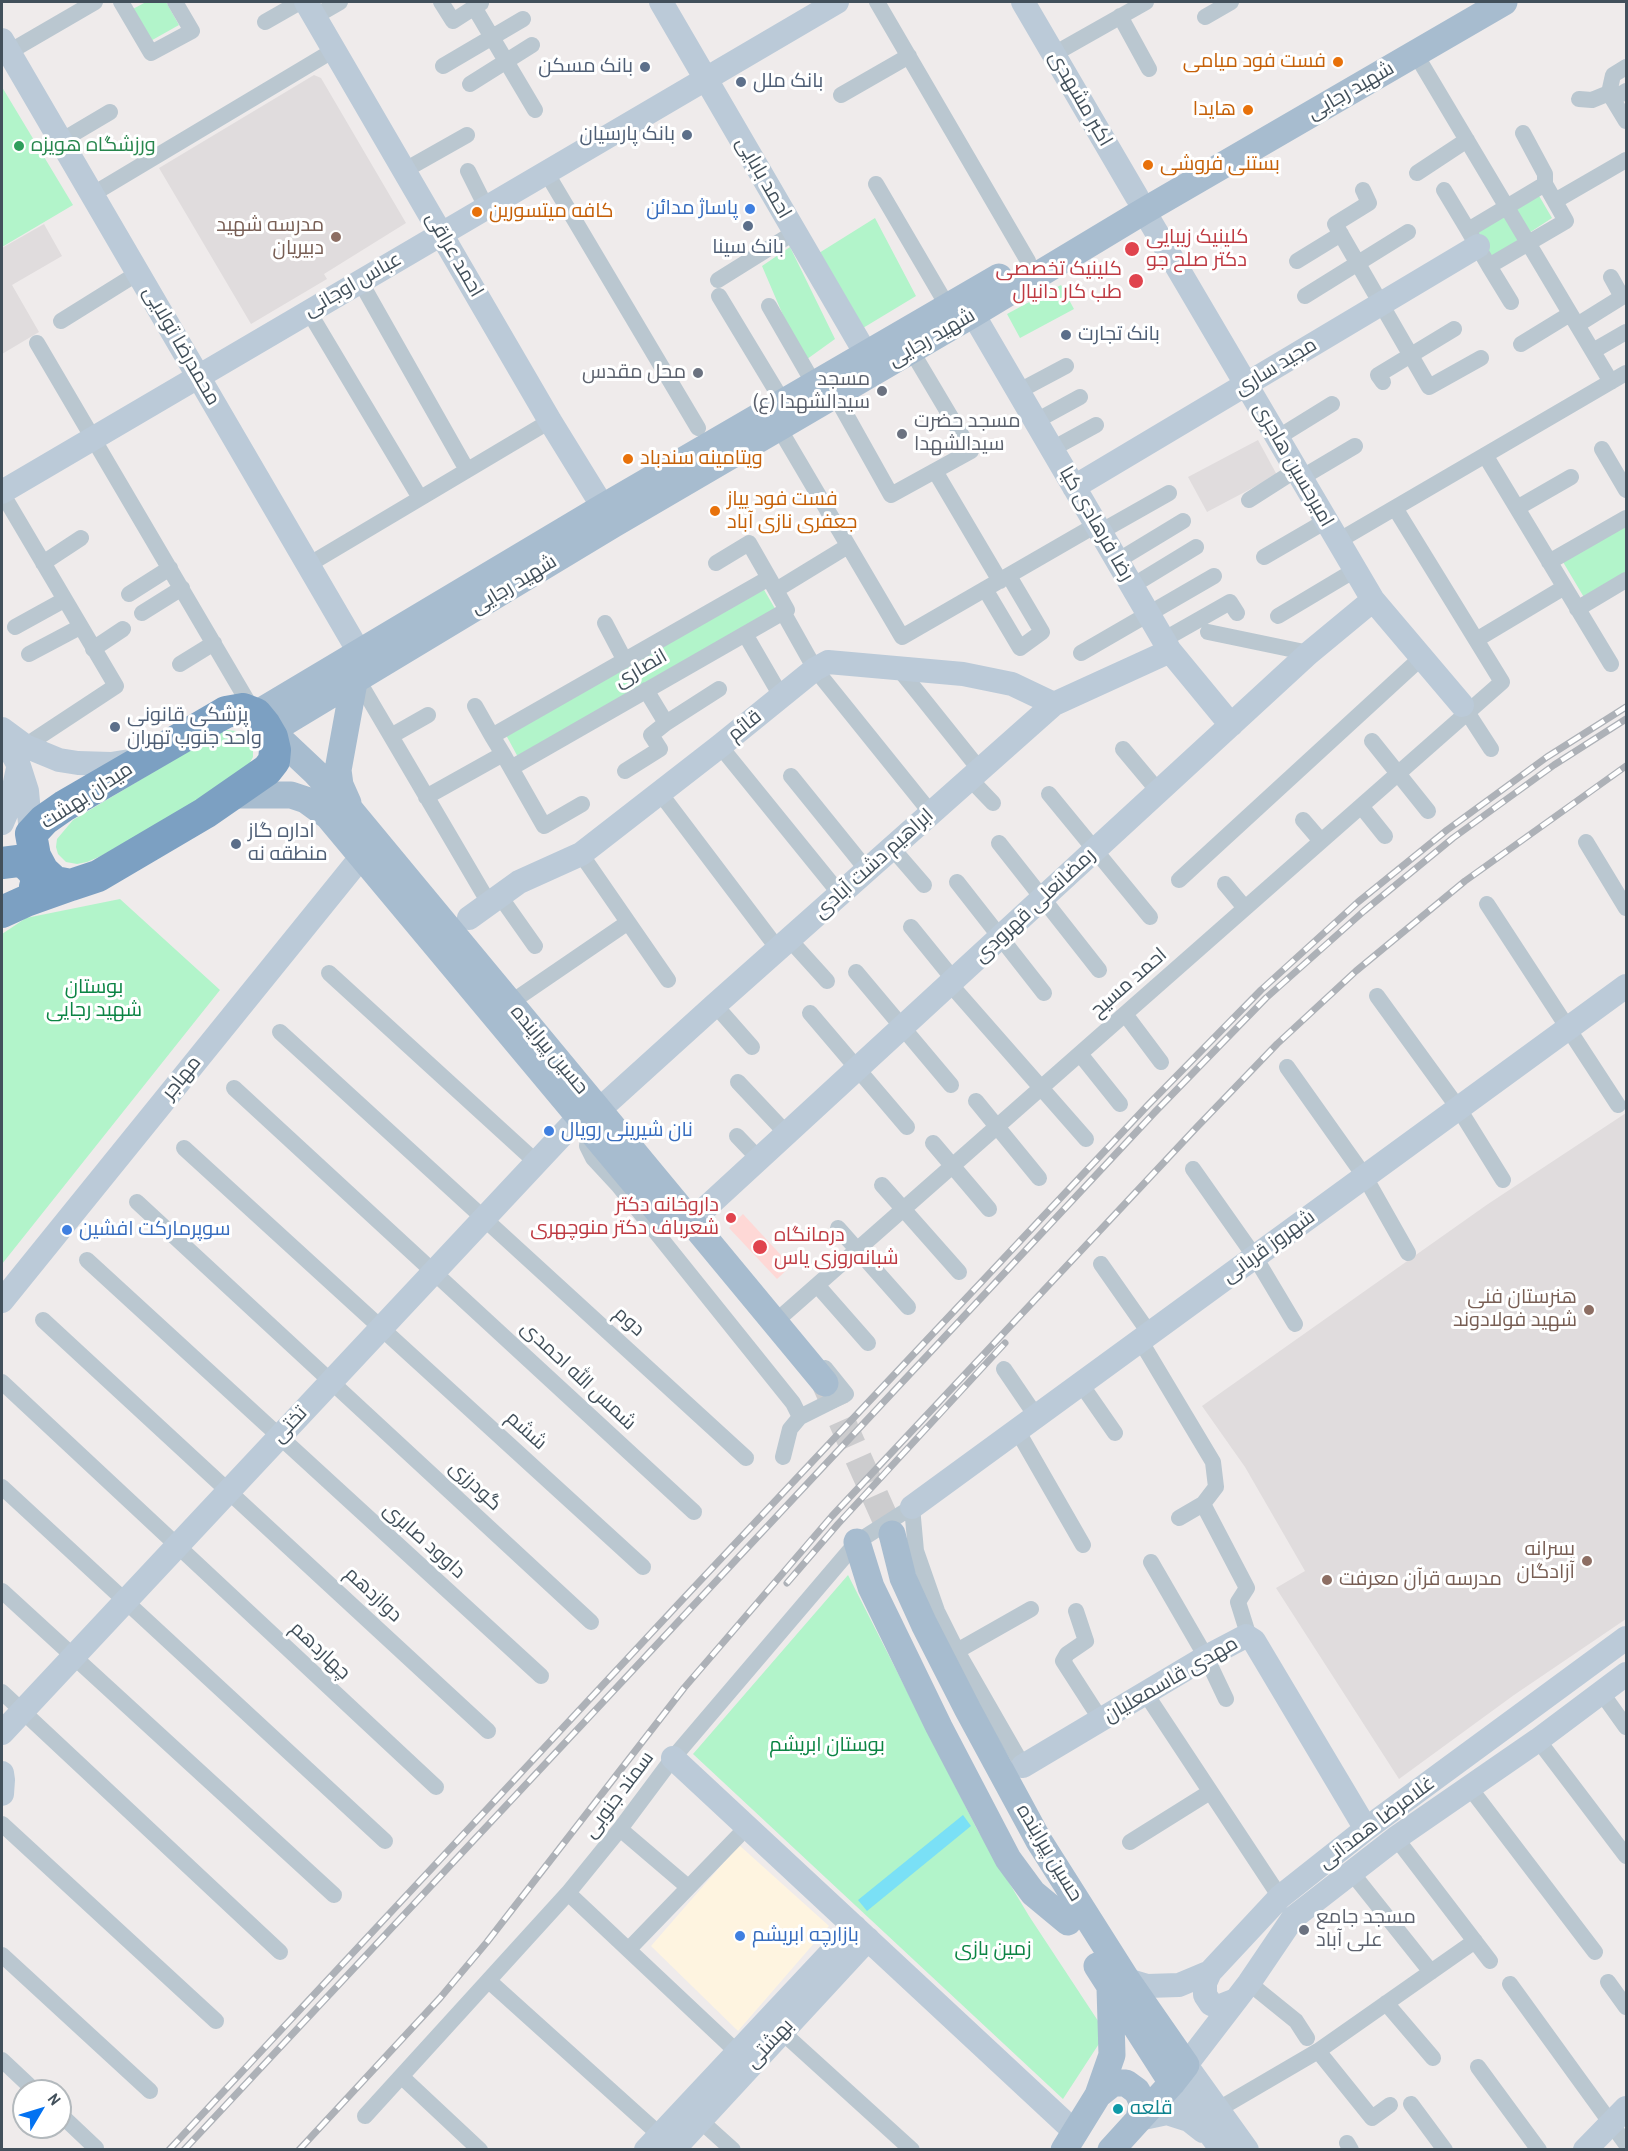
<!DOCTYPE html>
<meta charset="utf-8">
<style>
body{margin:0}
#map{position:relative;width:1628px;height:2151px;overflow:hidden;background:#efebeb;font-family:"Archivo Narrow",sans-serif}
canvas{display:block}
.frame{position:absolute;inset:0;border:3px solid #42505b;pointer-events:none}
.north{position:absolute;left:12px;top:2079px;width:60px;height:60px;box-sizing:border-box;background:#fff;border:2px solid #b3b9bd;border-radius:50%;rotate:52deg;font-size:16px;font-weight:700;line-height:24px;text-align:center;color:#42505b}
.north::after{content:'';display:block;margin:auto;width:21px;height:27px;background:#0372f1;clip-path:polygon(50% 0,100% 100%,50% 72%,0 100%)}
</style>
<div id="map">
<canvas width="1628" height="2151"></canvas>
<div class="frame"></div>
<div class="north">N</div>
</div>
<script>
const g = document.querySelector('canvas').getContext('2d');
g.lineJoin = 'round';
function fillPath(path, color) { g.fillStyle = color; g.fill(path, 'evenodd'); }
const toPath = rows => new Path2D(rows.map(r => 'M' + r).join(''));
function stroke(path, color, width, dash) { g.strokeStyle = color; g.lineWidth = width; g.lineCap = dash ? 'butt' : 'round'; g.setLineDash(dash || []); g.stroke(path); }
function label(font, color, halo, rows, align = 'center') {
  g.font = font + ' "Archivo Narrow",Cairo,sans-serif'; g.lineWidth = 6; g.setLineDash([]); g.textBaseline = 'middle'; g.strokeStyle = halo; g.fillStyle = color; for (const [text, x, y, turn = 0] of rows) {
    g.save(); g.translate(x, y); g.rotate((+turn || 0) * Math.PI / 180); g.textAlign = isNaN(turn) ? turn : align; if (halo) g.strokeText(text, 0, 0); g.fillText(text, 0, 0); g.restore();
  }
}
fillPath(toPath([
 [739,1845,829,1926,738,2031,651,1946]
]), '#fef4e0');
fillPath(toPath([
 [314,75,321,78,406,223,324,274,327,279,251,324,159,168],
 [44,224,62,256,12,285,39,332,2,354,2,248],
 [1258,440,1277,475,1207,512,1188,477],
 [1626,1113,1626,1619,1514,1695,1399,1779,1276,1588,1305,1571,1245,1467,1202,1406,1488,1204]
]), '#e0dcdd');
fillPath(toPath([
 [743,1214,791,1266,777,1279,729,1228]
]), '#fed8d6');
fillPath(toPath([
 [146,2,166,2,179,25,147,43,129,11],
 [2,87,73,205,2,247],
 [1538,194,1552,218,1492,257,1477,233],
 [875,218,916,296,863,328,819,253],
 [790,247,835,339,803,362,762,266],
 [1061,285,1074,309,1020,338,1007,314],
 [1626,526,1626,574,1585,599,1563,562],
 [763,588,777,612,519,759,506,735],
 [227,730,236,731,249,741,253,749,253,757,248,766,212,793,101,856,87,862,77,864,66,862,58,854,56,847,57,839,73,820,212,737],
 [120,899,220,990,2,1264,2,934,26,918],
 [848,1575,977,1829,1029,1916,1106,2033,1063,2099,693,1754]
]), '#b2f4ca');
fillPath(toPath([
 [963,1815,971,1826,867,1911,858,1900]
]), '#7ae0f6');
stroke(toPath([
 [825,1383,892,1534]
]), '#ccccce', 27, [27, 14]);
stroke(toPath([
 [121,2,151,53,192,31,175,2],
 [441,2,453,21,481,3],
 [877,2,1028,261],
 [474,7,535,110],
 [1120,16,1149,69],
 [314,17,340,2],
 [1205,17,1231,2],
 [265,22,300,2],
 [9,52,95,2],
 [1415,53,1611,382],
 [1054,54,1146,2],
 [443,66,523,19],
 [470,84,532,45],
 [1609,93,1613,75,1626,67],
 [1609,93,1626,121],
 [841,95,909,56],
 [1579,99,1592,100,1609,93],
 [1613,99,1626,91],
 [1523,133,1545,174,1545,184],
 [61,141,110,112],
 [405,170,467,135],
 [468,171,486,207],
 [546,172,698,428],
 [1417,173,1467,140],
 [876,184,948,307],
 [1545,184,1566,221,1489,266,1468,230,1545,184],
 [1363,190,1369,203,1335,224,1429,387,1481,358],
 [1444,190,1468,230],
 [93,194,334,50],
 [1555,201,1626,160],
 [1297,261,1341,234],
 [1489,266,1511,302],
 [718,280,795,232],
 [360,281,467,470],
 [719,296,783,402],
 [1305,296,1408,232],
 [769,306,814,384],
 [309,312,420,498],
 [61,321,138,273],
 [1577,325,1622,297,1611,277],
 [37,343,255,714],
 [1521,344,1570,314],
 [1593,351,1626,332],
 [1383,382,1378,375,1454,329],
 [1019,391,1066,366],
 [835,395,891,495,971,451,911,350],
 [1036,421,1080,397],
 [779,428,902,637,1096,525],
 [1277,438,1332,404],
 [1052,449,1096,425],
 [1602,449,1626,490],
 [1485,455,1611,664],
 [935,471,1000,581],
 [1301,478,1355,446],
 [2,493,116,686,25,746],
 [1249,500,1296,470],
 [1517,508,1571,477],
 [1100,532,1169,493],
 [1338,541,1626,373],
 [1264,557,1326,521],
 [1117,561,1183,521],
 [1549,562,1626,518],
 [43,563,81,538],
 [716,563,749,543,769,578],
 [308,565,550,421],
 [1132,586,1196,547],
 [985,589,1020,648,1042,632,1009,576],
 [776,590,848,546],
 [129,594,170,568],
 [1577,609,1626,580],
 [783,612,815,669,931,813],
 [142,613,182,588],
 [1278,616,1355,570],
 [605,623,624,659],
 [15,627,64,600],
 [1208,632,1309,653],
 [745,634,781,696],
 [1163,640,1230,602,1237,613],
 [1476,640,1563,588],
 [93,649,123,629],
 [1081,653,1214,576],
 [29,654,80,627],
 [180,664,214,643],
 [899,669,980,770],
 [358,680,489,903],
 [646,690,666,723],
 [475,706,492,736,503,754,511,768,787,610,769,578,492,736],
 [1467,712,1491,749],
 [391,736,428,715],
 [1372,741,1428,811],
 [720,746,840,894],
 [1123,749,1159,792],
 [511,768,544,826,582,804],
 [625,771,660,749,651,735,666,723,719,689],
 [791,776,867,870],
 [970,779,993,803],
 [660,793,778,949],
 [1049,794,1150,917],
 [426,797,503,754],
 [1361,806,1385,836],
 [1303,820,1321,841],
 [1586,842,1626,908],
 [999,843,1099,970],
 [892,848,924,885],
 [581,854,668,980],
 [1179,880,1422,657],
 [957,882,1044,993],
 [1225,884,1245,908],
 [499,895,535,946],
 [1487,904,1618,1105],
 [911,927,954,980],
 [789,939,827,981],
 [856,972,951,1085],
 [329,973,536,1162],
 [950,984,1086,1139],
 [1377,996,1459,1109,1503,1180],
 [510,1003,627,923],
 [715,1005,752,1047],
 [810,1013,907,1127],
 [1125,1014,1161,1062],
 [280,1032,746,1458],
 [1080,1054,1120,1104],
 [1287,1067,1365,1177,1408,1253],
 [738,1082,787,1134],
 [234,1088,694,1512],
 [976,1101,1039,1178],
 [589,1128,587,1146,593,1158,618,1185,793,1403,800,1417],
 [737,1136,759,1159],
 [933,1143,989,1209],
 [184,1148,643,1567],
 [1193,1169,1255,1257,1295,1324],
 [882,1185,959,1272],
 [137,1202,591,1622],
 [838,1228,908,1307],
 [87,1260,541,1676],
 [1101,1264,1150,1334],
 [817,1285,868,1343],
 [783,1315,1502,682,1395,508],
 [43,1320,488,1731],
 [1140,1340,1213,1462,1216,1487,1203,1504,1247,1588,1238,1602,1249,1637],
 [1004,1369,1036,1416],
 [2,1382,436,1787],
 [1081,1384,1115,1433],
 [1017,1430,1083,1545],
 [783,1457,790,1429,800,1417,846,1394,825,1368],
 [2,1487,385,1841],
 [1179,1518,1203,1504],
 [1151,1562,1206,1657,1226,1699],
 [2,1591,334,1895],
 [1076,1611,1086,1641,1067,1654,1063,1661,1101,1720],
 [957,1651,1031,1609],
 [2,1692,280,1952],
 [1601,1692,1626,1727],
 [1146,1694,1280,1897],
 [1538,1740,1626,1856],
 [1470,1788,1595,1952],
 [2,1824,216,2021],
 [620,1829,688,1887],
 [1396,1838,1490,1961],
 [1130,1842,1210,1792],
 [1352,1873,1431,1972],
 [568,1893,737,2052],
 [629,1949,747,1827],
 [2,1955,150,2091],
 [489,1981,660,2135],
 [1608,1982,1626,2007],
 [1249,1983,1296,2021,1307,2038],
 [1510,1984,1626,2144],
 [1386,2003,1433,2058],
 [782,2032,912,2150],
 [1318,2051,1372,2118,1390,2105],
 [2,2060,35,2091],
 [1478,2067,1539,2150],
 [402,2077,480,2150],
 [1411,2104,1445,2150],
 [1217,2110,1318,2051,1475,1941],
 [60,2114,96,2148],
 [693,2114,733,2150],
 [365,2116,568,1893,620,1829,673,1758,857,1542,912,1507,916,1551,937,1611,957,1651,1023,1766],
 [1347,2143,1351,2150]
]), '#bac7d0', 16);
stroke(toPath([
 [306,2,550,421,603,507],
 [661,2,866,354],
 [1023,2,1137,197],
 [2,40,359,652],
 [1144,211,1373,600,1462,705],
 [973,314,1170,651,1231,725],
 [1074,487,1478,246],
 [2,492,837,2],
 [2,729,25,746,59,760,78,763,111,764,136,760],
 [2,735,19,766,27,791,31,834],
 [2,823,11,802,18,768],
 [469,918,519,882,581,854,720,746,815,669,828,662,963,674,1012,684,1054,704],
 [599,1110,715,1005,1054,704,1170,651],
 [698,1215,1309,653,1373,600],
 [2,1301,362,856],
 [912,1507,1626,986],
 [2,1733,579,1117],
 [673,1758,1076,2133],
 [1023,1766,1206,1657,1246,1636,1254,1641,1366,1829],
 [2,1773,3,1780,2,1794],
 [1210,1972,1205,1983,1205,1995,1211,2004,1218,2007,1236,2000],
 [1127,1980,1147,1986,1179,1985,1210,1972,1280,1897,1366,1829,1626,1638],
 [1172,2083,1222,2150],
 [1139,2119,1167,2113,1189,2120,1203,2131],
 [646,2150,855,1927],
 [673,2150,868,1939],
 [1247,2150,1186,2065,1249,1983,1293,1918,1396,1838,1538,1740,1626,1674],
 [1585,2150,1626,2108]
]), '#bbcad8', 24);
stroke(toPath([
 [256,714,603,507,999,277],
 [265,725,316,773,352,812,825,1383],
 [269,732,614,524,973,314,1144,211,1504,2],
 [233,795,291,795,306,800,328,816,668,1223],
 [348,803,340,785,338,770,354,682],
 [892,1534,903,1578,924,1624,968,1710,1039,1841,1127,1980,1186,2065,1172,2083,1111,2150],
 [857,1542,871,1587,939,1727,1008,1859,1033,1893,1068,1922],
 [1097,1966,1172,2083],
 [1098,2095,1113,2083,1126,2083,1137,2091,1142,2102,1139,2119],
 [1064,2150,1098,2095,1112,2055,1110,1988]
]), '#a7bccf', 27);
stroke(toPath([
 [243,709,256,714,265,725,272,737,275,750,274,761,267,770,205,813,98,876,71,885,55,882,43,871,35,856,31,834,44,820,64,806,219,716,226,712,243,709],
 [2,863,18,861,26,864,33,871,37,880,35,887],
 [2,912,26,901,71,885]
]), '#7ca0c2', 32);
const rail = toPath([
 [787,1583,838,1524,1005,1343],
 [169,2150,683,1599,1148,1105,1261,990,1358,902,1447,830,1547,757,1626,707],
 [184,2150,1155,1112,1266,998,1364,911,1453,838,1554,765,1626,719],
 [299,2150,440,1998,487,1942,684,1688,832,1516,1197,1127,1277,1044,1356,971,1465,881,1626,766]
]);
stroke(rail, '#adb1b7', 7);
stroke(rail, '#fff', 4.5, [14]);
for (const [x, y, r, color] of [
 [1338,62,6,"#e8710a"],
 [645,67,6,"#5c6f8a"],
 [741,82,6,"#5c6f8a"],
 [1248,110,6,"#e8710a"],
 [687,135,6,"#5c6f8a"],
 [19,146,6,"#2e9e5b"],
 [1148,165,6,"#e8710a"],
 [750,209,6,"#3f7fe0"],
 [477,212,6,"#e8710a"],
 [748,226,6,"#5c6f8a"],
 [336,237,6,"#8d6e63"],
 [1132,249,8,"#e0444e"],
 [1136,281,8,"#e0444e"],
 [1066,335,6,"#5c6f8a"],
 [698,373,6,"#6b7280"],
 [882,391,6,"#6b7280"],
 [902,434,6,"#6b7280"],
 [628,459,6,"#e8710a"],
 [715,511,6,"#e8710a"],
 [115,727,6,"#5c6f8a"],
 [236,844,6,"#5c6f8a"],
 [549,1131,6,"#3f7fe0"],
 [731,1218,6,"#e0444e"],
 [67,1230,6,"#3f7fe0"],
 [760,1247,8,"#e0444e"],
 [1589,1310,6,"#8d6e63"],
 [1587,1561,6,"#8d6e63"],
 [1327,1580,6,"#8d6e63"],
 [1304,1930,6,"#6b7280"],
 [740,1936,6,"#3f7fe0"],
 [1118,2109,6,"#0f9aa8"]
]) { const dot = new Path2D(); dot.arc(x, y, r, 0, 2 * Math.PI); g.fillStyle = color; g.fill(dot); stroke(dot, '#fff', 2); }
label('20px', '#c56008', '#fff', [
 ["فست فود میامی",1326,62,"right"],
 ["هایدا",1236,110,"right"],
 ["بستنی فروشی",1160,165],
 ["کافه میتسورین",489,212],
 ["ویتامینه سندباد",640,459],
 ["فست فود پیاز",727,500],
 ["جعفری نازی آباد",727,523]
], 'left');
label('20px', '#4e5e75', '#fff', [
 ["بانک مسکن",633,67,"right"],
 ["بانک ملل",753,82],
 ["بانک پارسیان",675,135,"right"],
 ["بانک سینا",748,248,"center"],
 ["بانک تجارت",1078,335],
 ["پزشکی قانونی",127,716],
 ["واحد جنوب تهران",127,739],
 ["اداره گاز",248,832],
 ["منطقه نه",248,855]
], 'left');
label('20px', '#42505b', '#fff', [
 ["شهید رجایی",1351,91,-30],
 ["اکبر مشهدی",1080,99,60],
 ["احمد بابایی",763,178,60],
 ["احمد عراقی",454,255,60],
 ["عباس اوجانی",353,285,-30],
 ["شهید رجایی",932,338,-30],
 ["محمدرضا تولایی",181,346,60],
 ["مجید ساری",1276,367,-31],
 ["امیرحسین هاجری",1293,465,60],
 ["رضا فرهادی کیا",1096,524,60],
 ["شهید رجایی",514,585,-31],
 ["انصاری",641,669,-30],
 ["قائم",745,726,-39],
 ["میدان بهشت",87,796,-33],
 ["ابراهیم دشت آبادی",874,864,-42],
 ["رمضانعلی قهرودی",1035,906,-43],
 ["احمد مسیح",1129,983,-41],
 ["حسین پیراینده",549,1050,50],
 ["مهاجر",182,1078,-51],
 ["شهروز قربانی",1269,1247,-36],
 ["دوم",629,1322,42],
 ["شمس الله احمدی",578,1376,43],
 ["تختی",290,1425,-47],
 ["ششم",526,1431,42],
 ["گودرزی",475,1486,43],
 ["داوود صابری",424,1541,42],
 ["دوازدهم",373,1595,43],
 ["چهاردهم",320,1651,43],
 ["مهدی قاسمعلیان",1171,1680,-30],
 ["سمند جنوبی",619,1795,-53],
 ["غلامرضا همدانی",1377,1823,-37],
 ["حسین پیراینده",1049,1853,59],
 ["بهشتی",770,2044,-47]
]);
label('20px', '#27864d', '#fff', [
 ["ورزشگاه هویزه",31,146]
], 'left');
label('20px', '#366cbe', '#fff', [
 ["پاساژ مدائن",738,209,"right"],
 ["نان شیرینی رویال",561,1131],
 ["سوپرمارکت افشین",79,1230],
 ["بازارچه ابریشم",752,1936]
], 'left');
label('20px', '#785e54', '#fff', [
 ["مدرسه شهید",324,226],
 ["دبیریان",324,249],
 ["هنرستان فنی",1577,1298],
 ["شهید فولادوند",1577,1321],
 ["پسرانه",1575,1550],
 ["آزادگان",1575,1573],
 ["مدرسه قرآن معرفت",1339,1580,"left"]
], 'right');
label('20px', '#be3a42', '#fff', [
 ["کلینیک زیبایی",1146,238],
 ["دکتر صلح جو",1146,261],
 ["کلینیک تخصصی",1122,270,"right"],
 ["طب کار دانیال",1122,293,"right"],
 ["داروخانه دکتر",719,1206,"right"],
 ["شعرباف دکتر منوچهری",719,1229,"right"],
 ["درمانگاه",774,1236],
 ["شبانه‌روزی یاس",774,1259]
], 'left');
label('20px', '#5b616d', '#fff', [
 ["محل مقدس",686,373],
 ["مسجد",870,380],
 ["سیدالشهدا (ع)",870,403],
 ["مسجد حضرت",914,422,"left"],
 ["سیدالشهدا",914,445,"left"],
 ["مسجد جامع",1316,1918,"left"],
 ["علی آباد",1316,1941,"left"]
], 'right');
label('20px', '#0b8444', '#fff', [
 ["بوستان",94,988],
 ["شهید رجایی",94,1011],
 ["بوستان ابریشم",827,1746],
 ["زمین بازی",993,1950]
]);
label('20px', '#0d838f', '#fff', [
 ["قلعه",1130,2109]
], 'left');
</script>
